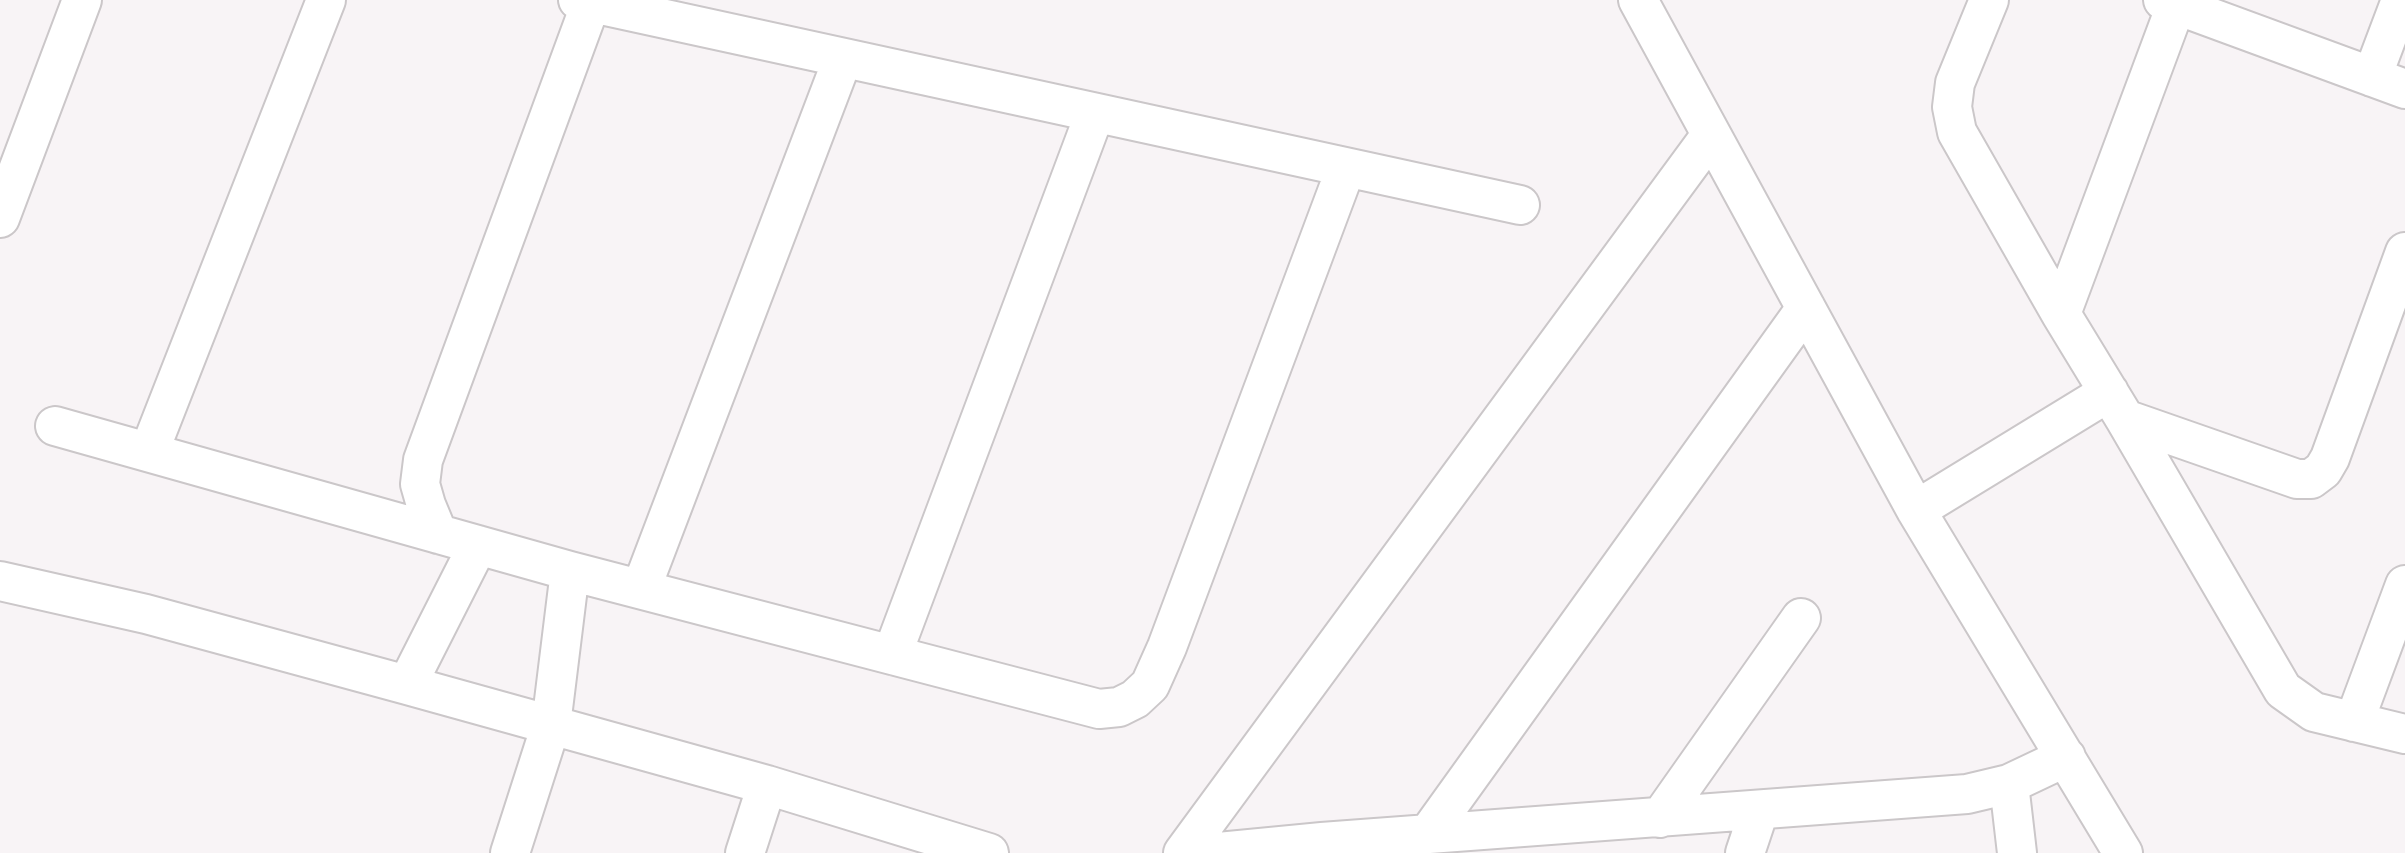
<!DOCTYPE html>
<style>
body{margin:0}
canvas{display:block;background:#f8f4f6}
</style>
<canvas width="2405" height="853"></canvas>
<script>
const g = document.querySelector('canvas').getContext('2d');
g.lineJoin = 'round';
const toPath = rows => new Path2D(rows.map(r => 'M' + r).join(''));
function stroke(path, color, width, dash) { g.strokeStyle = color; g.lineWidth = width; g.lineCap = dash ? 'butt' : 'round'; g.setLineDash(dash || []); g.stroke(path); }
const minor = toPath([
 [578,0,1520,205],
 [1638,0,1916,510,2123,853],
 [1989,0,1955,83,1952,107,1957,132,2061,314,2125,419,2283,690,2314,712,2405,734],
 [2163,0,2405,89],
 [2372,77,2401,0],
 [0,218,82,0],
 [2061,314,2178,0],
 [2125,419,2297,479,2311,479,2323,470,2330,458,2405,252],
 [55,426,570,571,1099,709,1119,707,1135,699,1150,685,1167,647,1346,168],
 [149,452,326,0],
 [1916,510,2109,392],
 [438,534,426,505,420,484,423,460,591,3],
 [0,581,146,614,407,685,767,785,989,853],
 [641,589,843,58],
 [892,655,1095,113],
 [407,685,478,545],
 [2354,722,2405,585],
 [2009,784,2017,853],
 [1660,818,1801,618],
 [1428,834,1806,308],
 [510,853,551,725,570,571],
 [745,853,767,785],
 [1183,853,1711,135],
 [1208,853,1322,842,1967,794,2009,784,2066,757],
 [1745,853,1759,811]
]);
stroke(minor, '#cbc7c9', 42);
stroke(minor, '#fff', 38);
</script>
